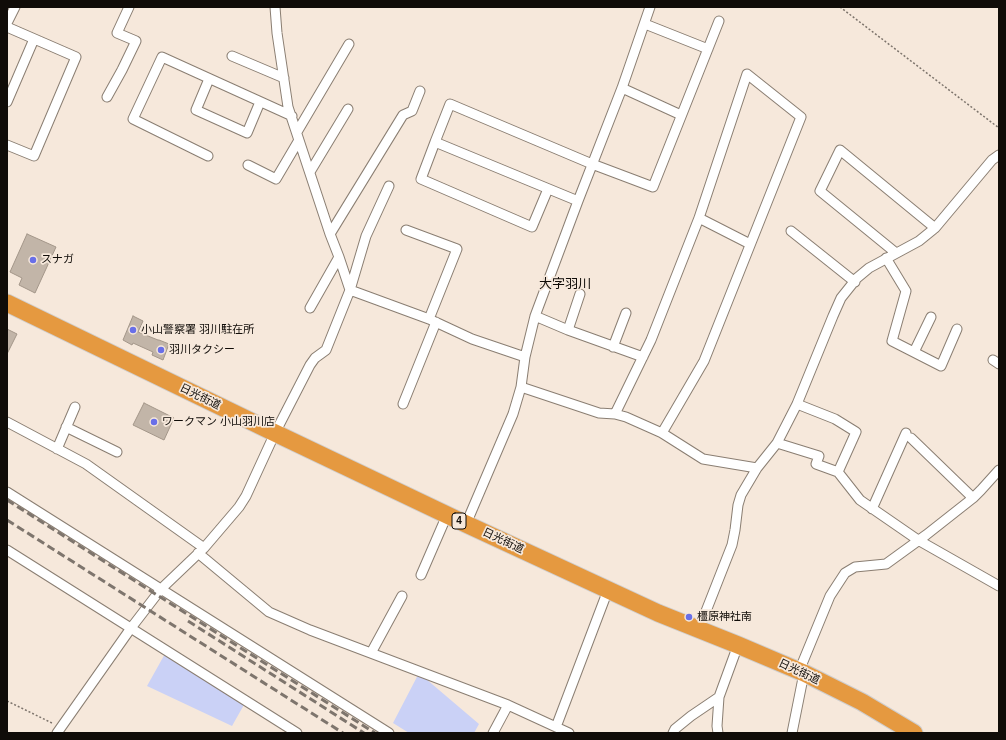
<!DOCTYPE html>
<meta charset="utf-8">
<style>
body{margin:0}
#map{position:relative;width:1006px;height:740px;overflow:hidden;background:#f6e8db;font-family:Helvetica,sans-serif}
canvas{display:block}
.frame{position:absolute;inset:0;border:8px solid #100c08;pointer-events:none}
</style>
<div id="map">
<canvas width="1006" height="740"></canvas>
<div class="frame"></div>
</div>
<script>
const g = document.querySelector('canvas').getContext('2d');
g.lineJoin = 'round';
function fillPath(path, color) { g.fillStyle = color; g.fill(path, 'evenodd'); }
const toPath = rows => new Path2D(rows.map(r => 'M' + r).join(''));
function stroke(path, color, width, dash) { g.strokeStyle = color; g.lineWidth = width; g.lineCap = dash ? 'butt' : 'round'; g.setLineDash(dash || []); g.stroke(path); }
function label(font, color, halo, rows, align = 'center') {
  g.font = font + ' Helvetica,"Noto Sans JP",sans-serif'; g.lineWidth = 3.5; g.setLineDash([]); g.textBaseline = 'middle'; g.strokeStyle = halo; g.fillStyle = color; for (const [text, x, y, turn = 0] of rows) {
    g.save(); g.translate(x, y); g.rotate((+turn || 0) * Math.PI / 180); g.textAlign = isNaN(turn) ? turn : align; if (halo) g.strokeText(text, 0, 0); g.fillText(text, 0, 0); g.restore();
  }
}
fillPath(toPath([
 [166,652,245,703,232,726,147,686],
 [419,673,479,724,474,733,409,733,393,723]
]), '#cad1f6');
const building = toPath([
 [27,234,56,247,35,293,19,285,22,278,10,272,27,234],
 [133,316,143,321,138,332,158,340,159,340,169,344,163,360,152,355,153,352,133,343,132,345,123,340,133,316],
 [7,329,17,334,7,354,7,329],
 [144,403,174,418,164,440,133,425,144,403]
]);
fillPath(building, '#c2b5a8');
stroke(building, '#a39689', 1);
const street = toPath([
 [275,7,277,33,288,107,330,234,339,257,350,290],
 [7,23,15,7],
 [645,24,708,49],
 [7,27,76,57,34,156,7,145],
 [232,56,284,78],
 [209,79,196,110,247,133,260,102],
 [622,88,681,115],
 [107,97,122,70,136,41,117,33,129,7],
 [7,102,34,39],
 [297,132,349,44],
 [435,142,450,104,592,164,653,187,719,21],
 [208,156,133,119,162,57,292,116],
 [248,165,276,179,299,140],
 [310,172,348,109],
 [548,189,532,227,421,179,435,142,578,201],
 [699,218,750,244],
 [406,230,457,249,429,319],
 [791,231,855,282],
 [330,234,403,115,412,111,420,91],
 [896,253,820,191,840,150,935,228],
 [886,258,906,291,892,341,941,366,957,329],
 [350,290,429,319,472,339,525,357],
 [310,308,339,257],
 [535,316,568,330,643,357],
 [568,330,580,294],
 [613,347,626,313],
 [914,352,931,317],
 [993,360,999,364],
 [521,387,599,413,615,414,626,417,662,433,703,459,757,468],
 [403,404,436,322],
 [797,404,835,419,856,432,838,472,860,500,918,540,999,586],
 [615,414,651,340,699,218,747,74,801,117,704,361,662,433],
 [7,422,86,464,204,548],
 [66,427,117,452],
 [911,438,973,498],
 [777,443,819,456,816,464,838,472],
 [57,449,75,407],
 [7,492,389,733],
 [872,509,906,433],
 [466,524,513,414,521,387,525,357,535,316,578,201,622,88,650,7],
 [7,550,297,733],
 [198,553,269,612,310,630,508,705,569,733],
 [421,575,447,515],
 [699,629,732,545,735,530,738,505,741,495,757,468,777,443,797,404,833,316,841,298,857,278,869,268,919,241,935,228,992,160,999,155],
 [371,653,402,596],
 [556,727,608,590],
 [57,733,131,628,161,589,204,548,239,507,246,496,275,433,310,365,315,358,326,350,350,290,366,236,389,186],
 [493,733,508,705],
 [673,733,675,729,691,716,719,697,738,645],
 [718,733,717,726,719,697],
 [792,733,804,673,802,664,830,596,845,573,855,567,886,564,926,535,973,498,981,490,999,470]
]);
const highway = toPath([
 [7,303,275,433,466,524,658,613,738,645,804,673,862,702,914,733]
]);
stroke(street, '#8a7e72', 11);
stroke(highway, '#cfcece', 19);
stroke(toPath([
 [840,7,999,128],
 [7,701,52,723]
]), '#7d746c', 1.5, [2, 2]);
stroke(street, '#fff', 9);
stroke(highway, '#e59940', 17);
stroke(toPath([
 [7,500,375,733],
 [7,520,343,733],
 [188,621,364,733]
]), '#7e756d', 3, [8, 4]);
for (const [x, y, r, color] of [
 [33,260,4,"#696fe8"],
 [133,330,4,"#696fe8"],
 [161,350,4,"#696fe8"],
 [154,422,4,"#696fe8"],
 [689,617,4,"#696fe8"]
]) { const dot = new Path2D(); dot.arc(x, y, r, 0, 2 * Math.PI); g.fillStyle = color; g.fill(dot); stroke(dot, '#f6e8db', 1.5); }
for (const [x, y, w] of [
 [459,521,14]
]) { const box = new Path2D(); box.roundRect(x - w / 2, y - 8, w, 16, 3); g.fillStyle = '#f6e8db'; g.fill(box); stroke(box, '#100c08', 1); }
label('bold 10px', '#100c08', null, [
 ["4",459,521]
]);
label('11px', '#100c08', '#f6e8db', [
 ["スナガ",41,260],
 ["小山警察署 羽川駐在所",141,330],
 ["羽川タクシー",169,350],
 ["ワークマン 小山羽川店",162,422],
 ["橿原神社南",697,617]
], 'left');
label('11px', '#100c08', '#f6e8db', [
 ["日光街道",200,397,26],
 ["日光街道",503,541,25],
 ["日光街道",799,672,25]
]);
label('13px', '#100c08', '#f6e8db', [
 ["大字羽川",565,284]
]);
</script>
